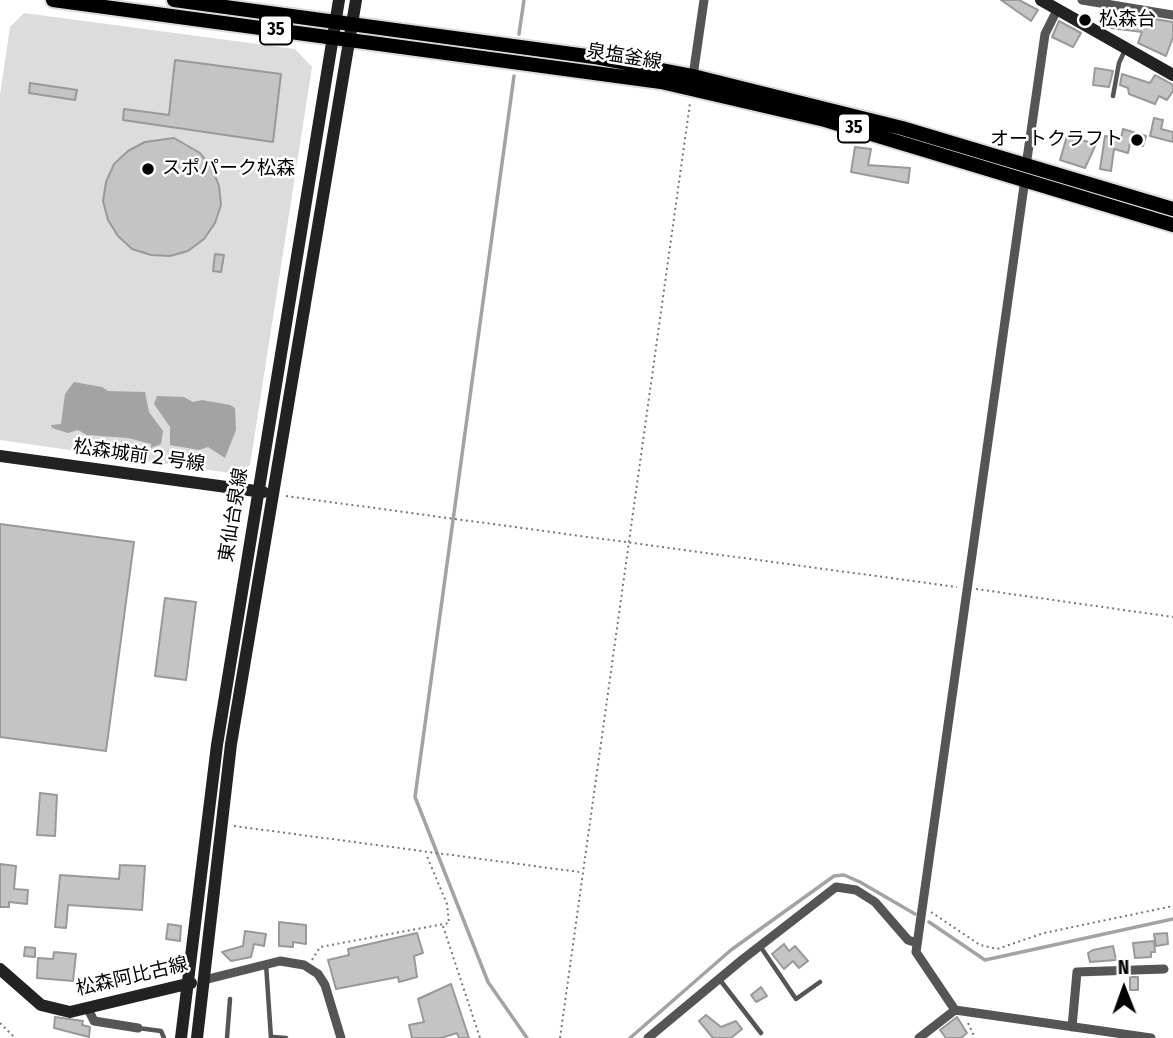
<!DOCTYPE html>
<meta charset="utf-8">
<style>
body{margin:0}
#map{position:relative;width:1173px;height:1038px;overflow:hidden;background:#fff;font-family:"Fira Sans Condensed",sans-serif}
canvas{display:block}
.north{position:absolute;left:1089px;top:954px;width:70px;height:70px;-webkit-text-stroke:5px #fff;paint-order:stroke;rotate:359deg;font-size:19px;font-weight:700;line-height:28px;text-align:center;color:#000}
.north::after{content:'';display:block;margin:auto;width:24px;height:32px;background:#000;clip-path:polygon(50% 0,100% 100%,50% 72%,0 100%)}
</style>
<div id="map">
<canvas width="1173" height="1038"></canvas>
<div class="north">N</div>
</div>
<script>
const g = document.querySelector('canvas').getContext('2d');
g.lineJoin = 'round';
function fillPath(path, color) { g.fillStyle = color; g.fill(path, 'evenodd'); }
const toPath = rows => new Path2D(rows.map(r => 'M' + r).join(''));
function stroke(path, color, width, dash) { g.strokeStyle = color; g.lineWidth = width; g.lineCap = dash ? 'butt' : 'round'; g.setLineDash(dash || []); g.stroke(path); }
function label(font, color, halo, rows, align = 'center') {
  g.font = font + ' "Fira Sans Condensed","Noto Sans JP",sans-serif'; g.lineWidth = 5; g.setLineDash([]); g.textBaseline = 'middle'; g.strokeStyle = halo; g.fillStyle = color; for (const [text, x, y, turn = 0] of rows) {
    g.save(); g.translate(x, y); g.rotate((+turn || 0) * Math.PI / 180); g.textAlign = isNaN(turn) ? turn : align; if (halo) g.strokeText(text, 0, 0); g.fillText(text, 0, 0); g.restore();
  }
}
fillPath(toPath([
 [24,13,295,49,312,67,250,465,237,474,0,440,0,95,10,27]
]), '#dcdcdc');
fillPath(toPath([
 [74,382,102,387,108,391,145,392,149,412,163,431,161,444,151,448,151,444,128,438,87,435,78,430,68,433,52,428,51,425,61,424,65,394],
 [157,396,184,397,193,402,202,400,230,405,235,408,236,430,225,458,208,447,199,450,170,445,170,427,154,404]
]), '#a3a3a3');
stroke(toPath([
 [519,34,524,0],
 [514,76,415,797,488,982,527,1038],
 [929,922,985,960,1173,919],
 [630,1038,731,950,834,876,844,875,860,882,915,914]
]), '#a3a3a3', 3.5);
const building = toPath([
 [1001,0,1019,0,1038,10,1031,21,1001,0],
 [1113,12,1173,22,1173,37,1166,56,1138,43,1142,32,1111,28,1113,12],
 [1059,21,1081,33,1073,47,1052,37,1059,21],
 [175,60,281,74,273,142,123,120,124,109,169,115,175,60],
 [1095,68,1113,71,1109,87,1093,85,1095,68],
 [1122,74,1150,83,1155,75,1173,85,1173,91,1167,100,1159,96,1155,104,1129,94,1128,88,1120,85,1122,74],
 [30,83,77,90,75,100,29,93,30,83],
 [1154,118,1163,120,1161,129,1173,132,1173,142,1150,136,1154,118],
 [1123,129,1146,136,1143,146,1130,143,1128,153,1114,149,1111,171,1100,169,1105,136,1121,138,1123,129],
 [1067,136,1096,144,1085,168,1060,160,1067,136],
 [174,138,200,153,212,168,219,186,221,205,215,223,204,239,188,251,170,256,151,255,132,249,118,236,108,220,103,201,106,182,114,164,128,151,145,142,174,138],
 [855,147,871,149,868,165,910,168,908,183,851,172,855,147],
 [215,254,224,255,221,272,213,271,215,254],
 [0,524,134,542,106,751,0,737,0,524],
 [165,598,196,602,186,680,155,676,165,598],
 [40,793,57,795,55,836,37,835,40,793],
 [0,864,16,866,14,889,28,890,27,904,9,902,9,907,0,907,0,864],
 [120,865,145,866,142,910,68,905,66,928,55,927,60,875,119,879,120,865],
 [279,922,306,925,306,944,293,942,293,947,279,946,279,922],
 [168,924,181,926,180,941,166,939,168,924],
 [245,931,266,934,264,946,254,944,251,957,231,961,222,952,243,946,245,931],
 [417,933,423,953,414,956,417,977,399,982,398,977,336,989,328,960,349,955,348,949,417,933],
 [1167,933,1168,944,1156,946,1154,934,1167,933],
 [1154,941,1155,952,1151,952,1151,957,1135,958,1133,943,1154,941],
 [784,944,789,951,795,946,808,961,799,968,793,961,784,969,772,954,784,944],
 [1113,946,1116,960,1090,962,1088,953,1093,950,1113,946],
 [25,947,35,948,35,957,24,956,25,947],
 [54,952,76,954,73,981,37,978,38,958,53,959,54,952],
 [1130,977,1138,977,1138,990,1130,990,1130,977],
 [451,984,469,1038,459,1038,457,1033,441,1038,412,1038,409,1025,424,1022,418,999,451,984],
 [761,987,767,996,756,1002,751,995,761,987],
 [706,1015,721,1027,736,1021,742,1029,731,1038,713,1038,699,1021,706,1015],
 [55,1017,83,1021,82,1025,90,1027,89,1037,54,1028,55,1017],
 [957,1017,967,1033,961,1038,946,1038,940,1030,957,1017]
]);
fillPath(building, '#c4c4c4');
stroke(building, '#999', 2);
const primary = toPath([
 [53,0,661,82,825,120,1173,225],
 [174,0,594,57,693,76,902,128,1173,209]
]);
stroke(primary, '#dbdbdb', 18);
stroke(toPath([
 [286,496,957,587],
 [976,589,1173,617],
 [234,826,579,872],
 [931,912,980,945,997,949,1044,933,1173,906],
 [443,926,480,1038],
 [312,960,320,947,449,923,447,904,426,854],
 [0,1023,15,1038],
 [968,1023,975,1038],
 [560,1038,690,103]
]), '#777', 2, [2, 3.5]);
stroke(toPath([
 [1113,96,1119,63,1125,50],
 [760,946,796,999,820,982],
 [266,964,271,1038],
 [720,980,761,1033],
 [138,1028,161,1031,164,1038],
 [273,1037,286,1038],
 [227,1038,230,999]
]), '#555', 4.5);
stroke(toPath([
 [1082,0,1173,15],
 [693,76,704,0],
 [1026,166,1045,34,1057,10],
 [204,980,280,961,304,965,318,974,325,985,341,1038],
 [88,1009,94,1021,138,1028],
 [955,1010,1151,1038],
 [1072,1027,1077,972,1164,969],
 [648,1038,743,959,836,887,856,890,875,902,908,940,917,943],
 [919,1038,955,1010,916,952,1025,179]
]), '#555', 9);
stroke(toPath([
 [1041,0,1173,75],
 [0,456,263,492],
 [0,969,41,1005,70,1012,191,983],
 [181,1038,217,745,339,0],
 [197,1038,231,744,356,0]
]), '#222', 12);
stroke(primary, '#000', 14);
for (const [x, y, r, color] of [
 [1085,20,7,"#000"],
 [1137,140,7,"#000"],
 [148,169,7,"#000"]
]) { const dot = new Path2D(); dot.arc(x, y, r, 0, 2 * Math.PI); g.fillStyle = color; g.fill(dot); stroke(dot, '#fff', 2.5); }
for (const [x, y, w] of [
 [276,30,32],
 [854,128,32]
]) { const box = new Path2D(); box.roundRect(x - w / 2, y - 14.5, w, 29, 5); g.fillStyle = '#fff'; g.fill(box); stroke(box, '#000', 2); }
label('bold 18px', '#000', null, [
 ["35",276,30],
 ["35",854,128]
]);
label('19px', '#000', '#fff', [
 ["松森台",1099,20],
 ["オートクラフト",1123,140,"right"],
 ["スポパーク松森",162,169]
], 'left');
label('19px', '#000', '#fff', [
 ["泉塩釜線",624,57,9],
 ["松森城前２号線",139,456,8],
 ["東仙台泉線",234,515,-81],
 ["松森阿比古線",132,977,-13]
]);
</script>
